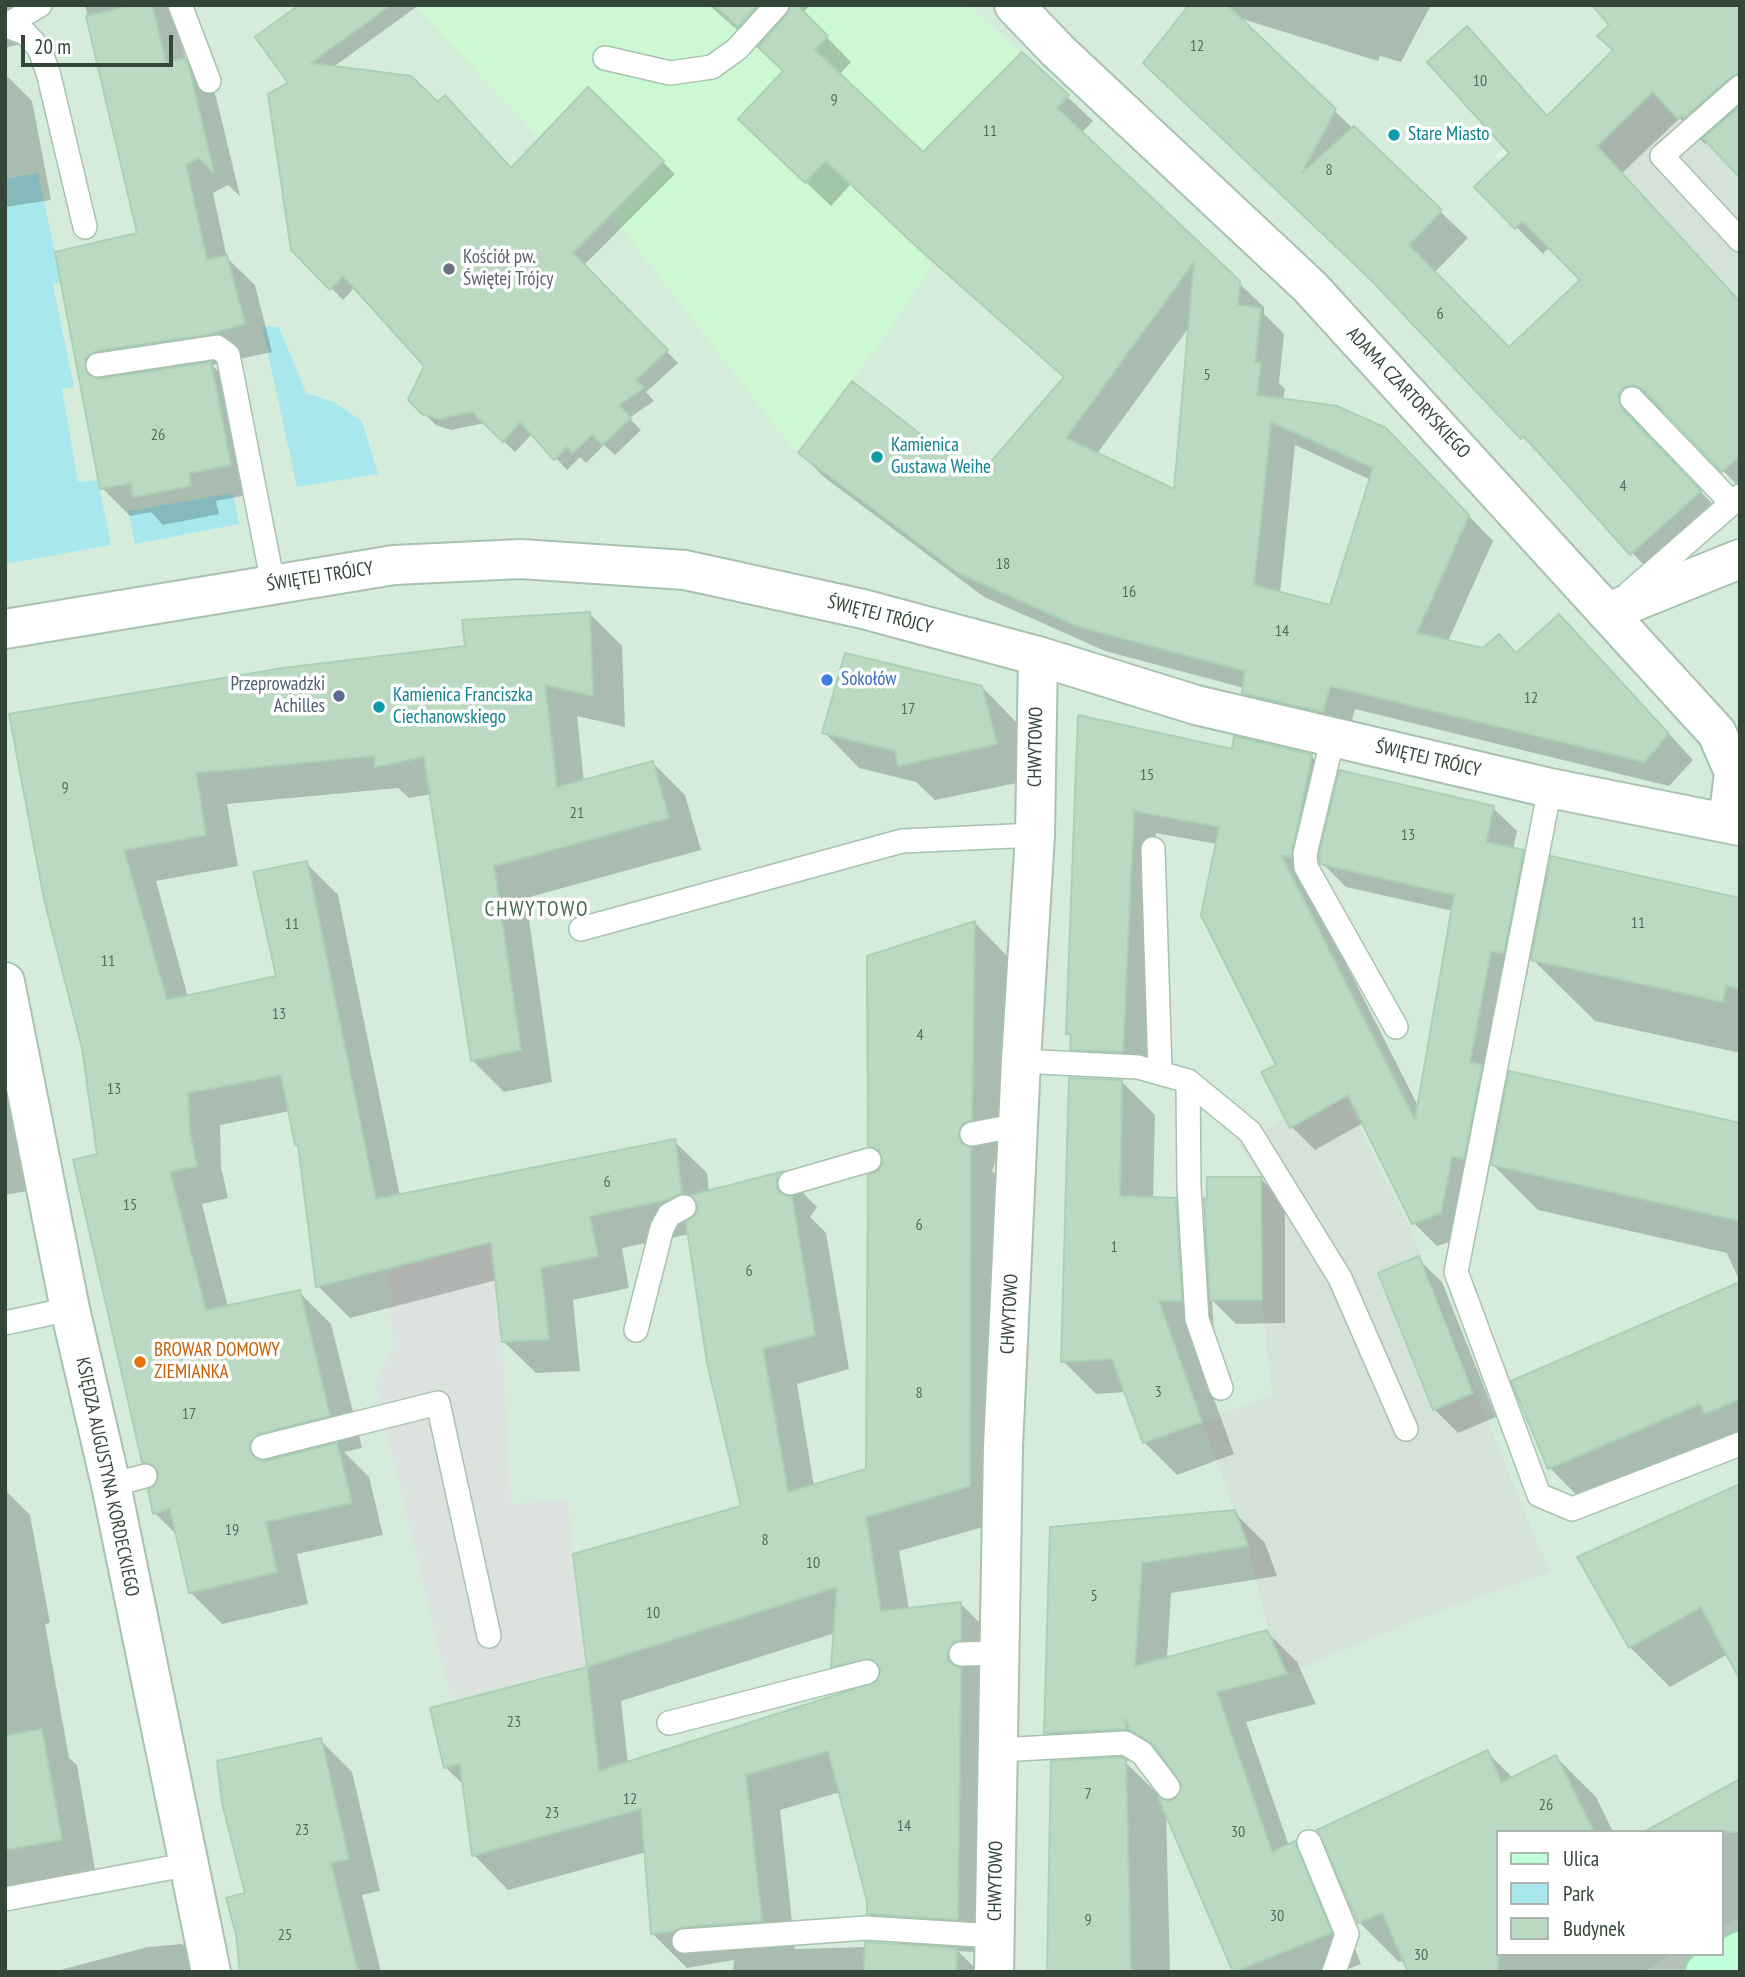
<!DOCTYPE html>
<meta charset="utf-8">
<style>
body{margin:0}
#map{position:relative;width:1745px;height:1977px;overflow:hidden;background:#e3f3e8;font-family:"PT Sans Narrow",sans-serif}
canvas{display:block}
.frame{position:absolute;inset:0;border:7px solid #334637;pointer-events:none}
.legend{position:absolute;left:1496px;top:1830px;width:228px;height:126px;box-sizing:border-box;background:#fff;border:2px solid #adb5af;margin:0;padding:9px 12px;list-style:none;font-size:21px;color:#334637}
.legend li{display:flex;align-items:center;gap:14px;height:35px}
.legend b{width:35px;border:2px solid #adb5af}
.scale{position:absolute;left:21px;top:35px;width:152px;height:32px;box-sizing:border-box;border:4px solid #334637;border-top:0;padding-left:9px;font-size:21px;line-height:24px;white-space:nowrap;color:#334637;-webkit-text-stroke:5px #fff;paint-order:stroke}
</style>
<div id="map">
<canvas width="1745" height="1977"></canvas>
<div class="frame"></div>
<ul class="legend">
<li><b style="height:9px;background:#c1ffd8"></b>Ulica</li>
<li><b style="height:19px;background:#a8e8ec"></b>Park</li>
<li><b style="height:19px;background:#bbd9c1"></b>Budynek</li>
</ul>
<div class="scale">20 m</div>
</div>
<script>
const g = document.querySelector('canvas').getContext('2d');
g.lineJoin = 'round';
function fillPath(path, color) { g.fillStyle = color; g.fill(path, 'evenodd'); }
const toPath = rows => new Path2D(rows.map(r => 'M' + r).join(''));
function stroke(path, color, width, dash) { g.strokeStyle = color; g.lineWidth = width; g.lineCap = dash ? 'butt' : 'round'; g.setLineDash(dash || []); g.stroke(path); }
function label(font, color, halo, rows, align = 'center') {
  g.font = font + ' "PT Sans Narrow",sans-serif'; g.lineWidth = 7; g.setLineDash([]); g.textBaseline = 'middle'; g.strokeStyle = halo; g.fillStyle = color; for (const [text, x, y, turn = 0] of rows) {
    g.save(); g.translate(x, y); g.rotate((+turn || 0) * Math.PI / 180); g.textAlign = isNaN(turn) ? turn : align; if (halo) g.strokeText(text, 0, 0); g.fillText(text, 0, 0); g.restore();
  }
}
fillPath(toPath([
 [5,5,1682,5,1495,156,1740,400,1740,1917,1722,1927,1722,1832,1498,1832,1498,1954,1673,1954,1642,1972,5,1972]
]), '#d5ecdb');
fillPath(toPath([
 [414,5,969,5,1068,96,920,250,932,266,880,344,795,452,609,212]
]), '#ccf8d4');
fillPath(toPath([
 [1740,5,1740,454,1523,221,1515,229,1474,187,1613,50],
 [1345,1097,1409,1226,1537,1543,1551,1572,1420,1618,1287,1674,1266,1622,1248,1546,1202,1422,1272,1395,1262,1300,1261,1177,1239,1145,1285,1118,1291,1128]
]), '#d5e2d7');
fillPath(toPath([
 [38,173,61,281,53,285,74,387,62,389,78,482,98,480,111,545,5,564,5,179],
 [262,326,279,327,306,393,334,402,362,421,378,474,297,487],
 [233,493,239,524,135,544,128,511]
]), '#a8e8ec');
fillPath(toPath([
 [491,1242,502,1342,511,1504,567,1499,587,1667,451,1700,375,1384,393,1346,387,1268]
]), '#dce3de');
fillPath(toPath([
 [5,5,12,5,20,44,5,48],
 [85,5,172,5,186,61,213,88,216,97,240,196,228,185,213,193,227,258,255,285,272,352,212,365,239,392,258,493,216,501,219,514,163,525,151,512,130,516,102,488,57,253,139,234],
 [302,5,419,5,332,68,511,169,588,89,675,174,583,266,678,363,646,392,654,401,629,418,641,430,615,455,604,445,586,463,580,457,567,470,533,433,515,452,485,423,451,430,436,425,410,400,426,366,355,287,343,300,293,249,291,84],
 [709,5,810,5,803,13,851,62,839,75,923,155,1022,54,1093,121,1081,133,1264,307,1264,314,1284,334,1279,383,1285,389,1283,400,1410,455,1493,541,1448,641,1517,654,1583,640,1693,760,1669,786,1355,709,1348,736,1268,717,1244,693,1244,688,1105,651,984,597,824,477,800,453,977,480,1065,378,851,184,831,206,765,143,785,72],
 [1190,326,1175,492,1097,454],
 [1295,445,1371,480,1332,607,1280,593],
 [1191,5,1431,5,1401,62,1380,56,1378,61,1236,17,1468,238,1434,273,1510,349,1582,281,1550,246,1543,254,1477,187,1511,153,1467,29,1548,116,1614,51,1599,36,1740,5,1740,176,1708,141,1705,144,1680,118,1622,173,1740,301,1740,488,1668,414,1663,411,1649,415,1644,423,1648,437,1726,518,1658,580,1388,295,1172,89],
 [5,77,8,77,32,101,51,200,5,207],
 [590,614,622,646,625,727,577,716,584,782,653,763,685,795,701,850,526,898,552,1082,504,1092,472,1060,432,794,409,798,398,788,227,804,238,866,156,881,188,997,278,978,306,863,338,895,400,1196,674,1141,707,1173,709,1192,783,1173,817,1207,810,1217,826,1233,849,1369,797,1384,814,1486,868,1470,880,1171,885,1163,870,1146,975,923,1009,958,1006,1154,997,1158,992,1171,1005,1184,1004,1521,899,1551,909,1609,961,1604,995,1638,992,1953,958,1951,979,1972,733,1972,734,1960,687,1968,652,1933,646,1852,508,1890,474,1855,465,1786,445,1767,432,1710,589,1668,575,1555,743,1507,690,1234,622,1248,629,1288,573,1300,580,1371,536,1373,503,1341,497,1280,350,1318,318,1286,300,1147,290,1111,220,1125,221,1167,228,1198,202,1204,228,1307,299,1292,331,1324,362,1448,344,1452,369,1477,383,1535,297,1554,308,1604,222,1624,190,1592,178,1536,155,1513,159,1478,143,1462,84,1047,11,716,467,647],
 [835,1633,833,1666,858,1691,628,1764,621,1701],
 [840,1792,869,1901,868,1913,901,1946,795,1949,780,1810],
 [982,687,1017,723,1031,780,935,800,916,782,859,768,824,732],
 [1080,717,1234,751,1311,756,1334,780,1327,815,1330,815,1493,808,1517,831,1513,850,1523,852,1549,878,1740,900,1740,1053,1595,1021,1530,957,1527,976,1514,973,1494,1080,1507,1093,1740,1125,1740,1282,1727,1253,1538,1210,1490,1162,1487,1182,1475,1179,1464,1237,1437,1246,1414,1223,1363,1123,1315,1150,1292,1127,1264,1073,1278,1066,1217,844,1156,833,1146,1075,1096,1072,1072,1049,1072,1038,1068,1034],
 [1320,852,1322,863,1346,887,1453,911,1419,1108,1302,877,1314,880],
 [5,1053,33,1190,5,1195],
 [1122,1082,1155,1115,1153,1199,1175,1199,1208,1232,1209,1200,1261,1179,1285,1203,1285,1323,1236,1324,1212,1300,1214,1333,1190,1333,1234,1454,1177,1475,1144,1442,1126,1392,1096,1394,1063,1361],
 [1418,1259,1442,1282,1496,1417,1458,1433,1434,1409],
 [1740,1284,1740,1452,1595,1514,1550,1468],
 [1740,1486,1728,1654,1670,1687,1630,1647],
 [5,1490,30,1515,50,1623,45,1624,69,1758,77,1765,96,1875,5,1891],
 [1234,1512,1265,1543,1277,1576,1171,1593,1167,1659,1267,1632,1297,1662,1316,1704,1246,1722,1289,1846,1295,1843,1325,1873,1361,1964,1340,1972,1236,1972,1166,1811,1170,1972,1049,1972,1053,1763,1074,1762,1046,1733,1052,1528],
 [1155,1753,1170,1765,1184,1784,1177,1800,1165,1801,1124,1761,1155,1759],
 [320,1740,352,1772,380,1891,362,1895,381,1972,244,1972,247,1894],
 [1487,1752,1513,1778,1556,1757,1596,1797,1613,1832,1498,1832,1498,1954,1722,1954,1722,1832,1740,1781,1740,1972,1410,1972,1405,1960,1399,1962,1359,1922],
 [182,1944,210,1972,52,1972,148,1947]
]), '#0003');
const building = toPath([
 [133,5,152,5,166,62,185,58,189,67,214,173,199,158,186,165,207,260,227,255,245,324,206,335,96,351,85,359,87,373,99,379,211,362,231,465,189,473,191,486,133,497,131,483,100,489,55,252,137,233,86,16,133,5],
 [299,5,391,5,311,63,411,76,438,102,445,95,511,168,588,87,664,161,573,253,668,350,636,380,644,388,619,405,631,418,602,445,592,435,573,453,567,447,554,460,520,422,503,442,472,412,439,419,422,414,408,400,424,366,343,276,330,290,291,250,268,94,288,83,255,37,299,5],
 [714,5,758,5,738,27,714,5],
 [791,5,797,5,828,36,815,50,923,152,1022,52,1069,95,1057,108,1240,281,1238,305,1261,308,1255,362,1261,362,1257,395,1337,406,1386,428,1469,515,1417,633,1483,648,1499,634,1516,653,1559,614,1669,734,1644,762,1330,686,1323,712,1242,693,1245,671,1079,627,958,573,798,453,852,381,977,478,1064,377,919,249,826,161,805,183,738,119,783,71,758,47,787,14,791,5],
 [1194,262,1174,489,1066,438,1194,262],
 [1271,422,1373,468,1330,605,1254,585,1271,422],
 [1189,5,1227,5,1336,109,1302,173,1354,126,1442,210,1409,245,1509,347,1580,280,1522,221,1515,229,1474,187,1509,153,1427,62,1467,26,1547,116,1613,50,1597,36,1609,25,1592,5,1740,5,1740,73,1731,77,1684,118,1682,115,1678,119,1653,92,1597,146,1740,302,1740,456,1722,472,1642,389,1635,385,1623,388,1618,396,1622,409,1701,491,1630,555,1524,436,1521,439,1371,280,1143,63,1189,5],
 [1740,106,1740,178,1703,138,1740,106],
 [590,612,593,696,545,685,557,787,653,761,669,818,494,866,521,1050,471,1061,424,757,375,767,374,756,196,773,206,835,124,850,167,1000,276,976,253,872,307,861,376,1199,675,1139,682,1193,667,1200,590,1216,598,1256,541,1268,549,1339,502,1342,491,1242,316,1287,298,1145,295,1145,281,1075,188,1093,190,1133,197,1166,170,1172,206,1310,300,1290,330,1416,259,1434,250,1443,250,1451,259,1460,266,1461,337,1443,352,1503,266,1522,277,1572,189,1593,170,1509,153,1514,148,1490,155,1485,159,1473,154,1466,142,1462,73,1160,97,1154,82,1048,44,899,9,714,283,668,465,646,462,620,590,612],
 [845,653,982,686,997,744,898,766,895,751,822,733,845,653],
 [1078,715,1232,749,1234,736,1312,755,1291,857,1281,855,1415,1120,1454,895,1320,864,1319,855,1339,770,1494,806,1486,842,1524,850,1504,953,1491,951,1470,1062,1482,1065,1464,1159,1452,1157,1441,1213,1412,1224,1348,1095,1290,1128,1261,1072,1276,1065,1201,915,1219,827,1134,811,1123,1052,1070,1050,1071,1034,1066,1034,1078,715],
 [1551,856,1740,898,1740,989,1726,986,1723,1002,1531,960,1551,856],
 [975,921,972,1120,962,1124,958,1136,962,1144,971,1148,970,1486,866,1517,881,1611,961,1602,961,1640,953,1642,947,1654,949,1662,961,1668,958,1920,867,1914,867,1901,828,1751,746,1775,762,1921,683,1927,674,1931,651,1934,641,1809,472,1856,460,1764,444,1768,430,1708,587,1667,573,1554,741,1506,707,1363,686,1222,695,1215,698,1208,691,1195,784,1171,777,1179,776,1186,781,1194,792,1197,815,1335,763,1349,788,1492,866,1469,868,1175,879,1170,883,1163,879,1150,868,1146,867,956,975,921],
 [837,1587,831,1667,871,1659,881,1669,876,1682,599,1771,587,1667,837,1587],
 [1509,1071,1740,1123,1740,1221,1491,1165,1509,1071],
 [1069,1078,1122,1080,1120,1196,1176,1198,1182,1301,1159,1301,1202,1422,1143,1443,1112,1359,1061,1362,1069,1078],
 [1207,1177,1261,1177,1262,1300,1210,1300,1204,1198,1207,1199,1207,1177],
 [1419,1256,1473,1393,1433,1410,1378,1273,1419,1256],
 [1740,1282,1740,1399,1705,1414,1700,1404,1548,1469,1511,1381,1740,1282],
 [1740,1484,1740,1680,1701,1607,1629,1648,1577,1557,1740,1484],
 [1235,1510,1248,1546,1142,1563,1135,1666,1267,1630,1287,1674,1217,1692,1272,1852,1295,1841,1332,1933,1233,1972,1158,1797,1169,1801,1176,1798,1182,1785,1153,1744,1130,1730,1125,1718,1126,1729,1044,1733,1050,1527,1235,1510],
 [42,1729,62,1840,5,1850,5,1736,42,1729],
 [321,1738,349,1859,331,1863,358,1972,240,1972,236,1934,226,1898,245,1893,222,1803,217,1761,321,1738],
 [1488,1750,1501,1783,1556,1755,1594,1832,1498,1832,1498,1972,1408,1972,1382,1913,1358,1923,1317,1830,1488,1750],
 [1122,1757,1126,1760,1131,1972,1047,1972,1051,1761,1122,1757],
 [1740,1779,1740,1832,1644,1832,1740,1779],
 [865,1942,957,1948,956,1972,864,1972,865,1942]
]);
fillPath(building, '#bbd9c1');
stroke(building, '#aad1b3', 2);
const lane = toPath([
 [180,5,209,81],
 [5,25,25,33,39,48,48,72,85,227],
 [7,25,40,5],
 [605,58,670,73,712,67,737,49,777,5],
 [1740,87,1662,156,1740,240],
 [98,365,217,347,228,355,273,584],
 [1632,399,1731,502],
 [1629,593,1740,496],
 [1333,737,1305,854,1306,867,1396,1027],
 [1550,788,1456,1272,1539,1495,1572,1509,1740,1444],
 [1153,849,1160,1073],
 [581,929,902,841,1035,835],
 [1021,1061,1138,1067,1188,1081,1250,1132,1340,1278,1406,1429],
 [1188,1081,1189,1187,1197,1319,1221,1388],
 [972,1134,1019,1125],
 [790,1183,869,1160],
 [5,1323,70,1309],
 [636,1330,662,1228,669,1215,684,1207],
 [263,1447,438,1403,489,1636],
 [111,1485,145,1476],
 [961,1654,1000,1653],
 [669,1723,867,1672],
 [999,1750,1125,1743,1142,1753,1168,1787],
 [1309,1842,1347,1934,1334,1972],
 [5,1899,190,1864],
 [684,1941,866,1928,995,1936]
]);
const street = toPath([
 [1014,5,1058,51,1310,287,1717,733,1734,772,1728,823],
 [1608,612,1740,559],
 [5,629,394,565,521,559,685,570,863,609,1038,656,1196,705,1550,788,1740,826],
 [5,982,70,1309,111,1485,211,1972],
 [994,1972,1003,1447,1021,1061,1035,835,1038,656]
]);
const secondary = toPath([
 [1705,1972,1740,1951]
]);
stroke(lane, '#a8c2af', 26);
stroke(street, '#a8c2af', 42);
stroke(secondary, '#90dbaa', 42);
stroke(lane, '#fff', 23);
stroke(street, '#fff', 38);
stroke(secondary, '#c1ffd8', 38);
for (const [x, y, r, color] of [
 [1394,135,7,"#0f9aa8"],
 [449,269,7,"#6b7280"],
 [877,457,7,"#0f9aa8"],
 [827,680,7,"#3f7fe0"],
 [339,696,7,"#5c6f8a"],
 [379,707,7,"#0f9aa8"],
 [140,1362,7,"#e8710a"]
]) { const dot = new Path2D(); dot.arc(x, y, r, 0, 2 * Math.PI); g.fillStyle = color; g.fill(dot); stroke(dot, '#fff', 2.5); }
label('16px', '#556b5a', null, [
 ["12",1197,46],
 ["10",1480,81],
 ["9",834,100],
 ["11",990,131],
 ["8",1329,170],
 ["6",1440,314],
 ["5",1207,375],
 ["26",158,435],
 ["4",1623,486],
 ["18",1003,564],
 ["16",1129,592],
 ["14",1282,631],
 ["12",1531,698],
 ["17",908,709],
 ["15",1147,775],
 ["9",65,788],
 ["21",577,813],
 ["13",1408,835],
 ["11",1638,923],
 ["11",292,924],
 ["11",108,961],
 ["13",279,1014],
 ["4",920,1035],
 ["13",114,1089],
 ["6",607,1182],
 ["15",130,1205],
 ["6",919,1225],
 ["1",1114,1247],
 ["6",749,1271],
 ["3",1158,1392],
 ["8",919,1393],
 ["17",189,1414],
 ["19",232,1530],
 ["8",765,1540],
 ["10",813,1563],
 ["5",1094,1596],
 ["10",653,1613],
 ["23",514,1722],
 ["7",1088,1794],
 ["12",630,1799],
 ["26",1546,1805],
 ["23",552,1813],
 ["14",904,1826],
 ["23",302,1830],
 ["30",1238,1832],
 ["30",1277,1916],
 ["9",1088,1920],
 ["25",285,1935],
 ["30",1421,1955]
]);
label('19px', '#0d838f', '#fff', [
 ["Stare Miasto",1408,135],
 ["Kamienica",891,446],
 ["Gustawa Weihe",891,468],
 ["Kamienica Franciszka",393,696],
 ["Ciechanowskiego",393,718]
], 'left');
label('19px', '#5b616d', '#fff', [
 ["Kościół pw.",463,258],
 ["Świętej Trójcy",463,280]
], 'left');
label('19px', '#334637', '#fff', [
 ["ADAMA CZARTORYSKIEGO",1408,393,47],
 ["ŚWIĘTEJ TRÓJCY",320,577,-9],
 ["ŚWIĘTEJ TRÓJCY",880,615,14],
 ["CHWYTOWO",1036,747,-89],
 ["ŚWIĘTEJ TRÓJCY",1428,759,13],
 ["CHWYTOWO",1010,1314,-87],
 ["KSIĘDZA AUGUSTYNA KORDECKIEGO",107,1477,78],
 ["CHWYTOWO",996,1881,-89]
]);
label('19px', '#366cbe', '#fff', [
 ["Sokołów",841,680]
], 'left');
label('19px', '#4e5e75', '#fff', [
 ["Przeprowadzki",325,685],
 ["Achilles",325,707]
], 'right');
label('19px', '#c56008', '#fff', [
 ["BROWAR DOMOWY",154,1351],
 ["ZIEMIANKA",154,1373]
], 'left');
g.letterSpacing = '2px';
label('21px', '#496950', '#fff', [
 ["CHWYTOWO",537,910]
]);
g.letterSpacing = '0px';
</script>
